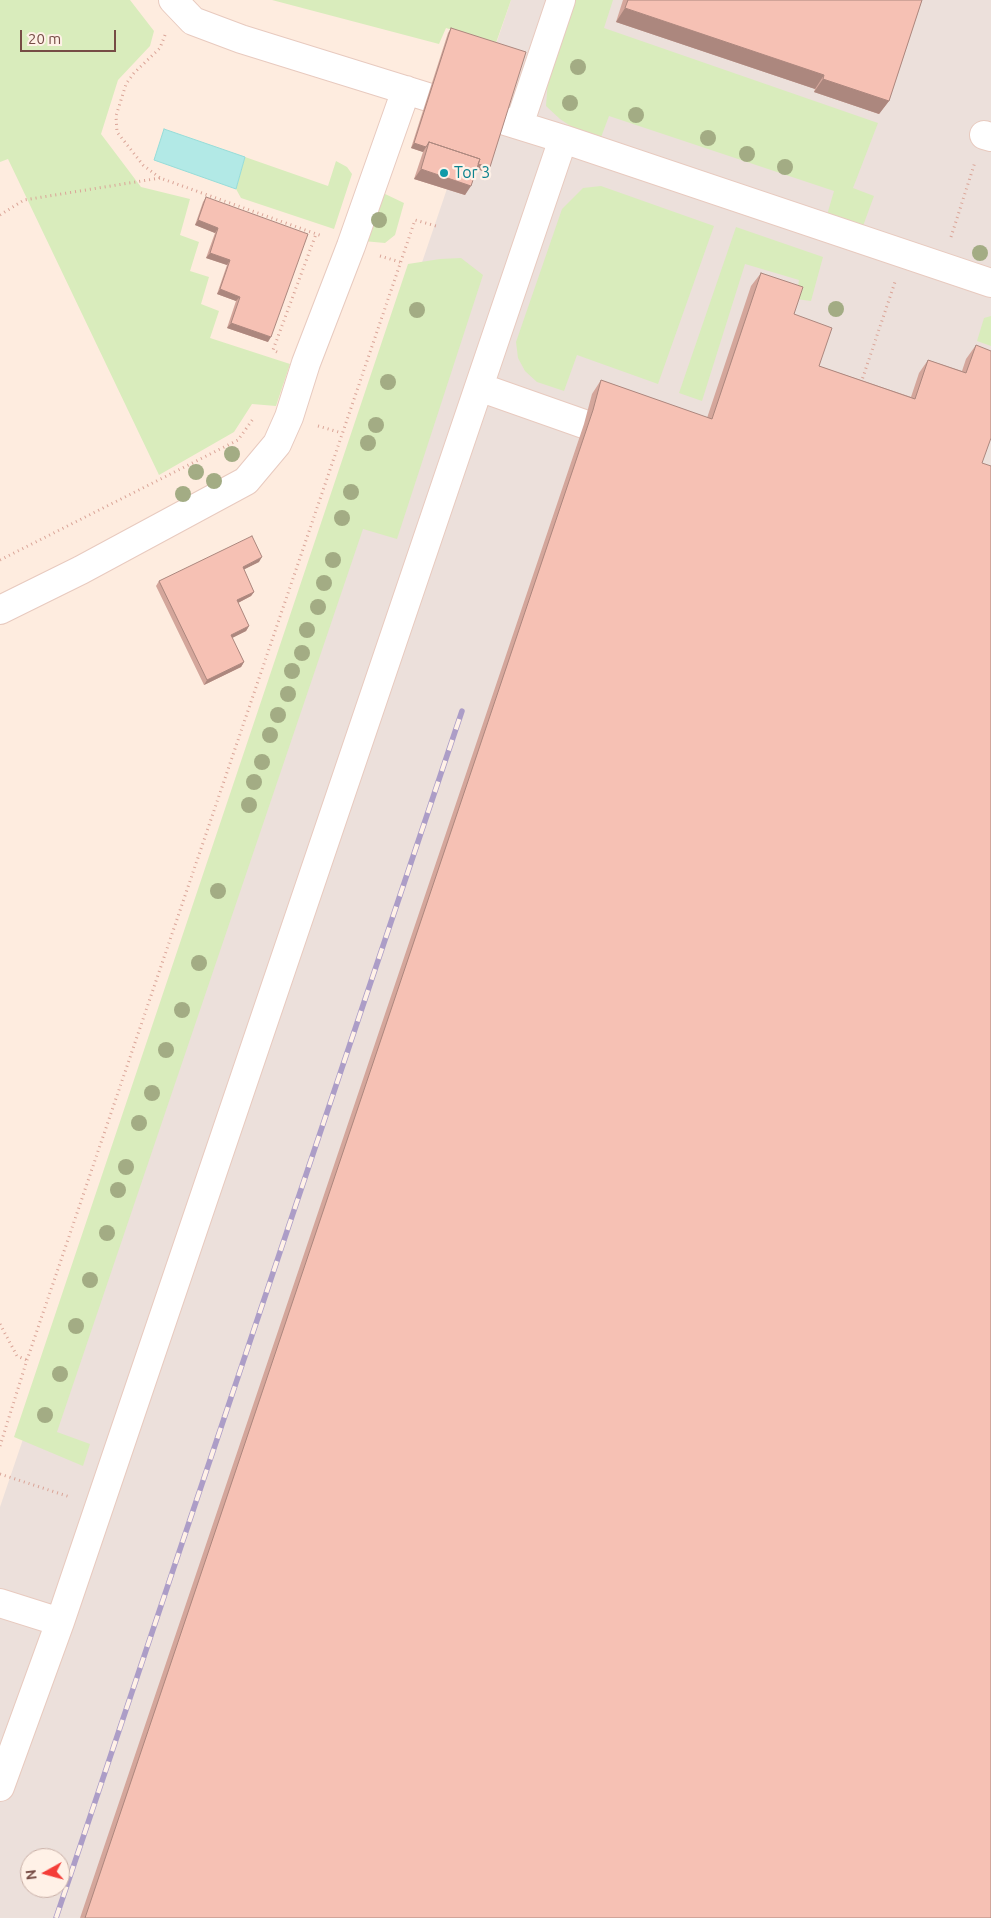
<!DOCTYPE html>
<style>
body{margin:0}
#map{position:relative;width:991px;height:1918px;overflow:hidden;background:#feecdf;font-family:Ubuntu,sans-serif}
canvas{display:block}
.north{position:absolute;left:20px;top:1848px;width:50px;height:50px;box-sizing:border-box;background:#fff1e7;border:1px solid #c8afa6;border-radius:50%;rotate:263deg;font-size:14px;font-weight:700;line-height:20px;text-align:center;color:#764c45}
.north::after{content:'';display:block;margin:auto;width:18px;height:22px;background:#f43d38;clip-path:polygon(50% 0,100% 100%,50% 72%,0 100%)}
.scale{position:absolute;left:20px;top:30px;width:96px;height:22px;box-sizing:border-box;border:2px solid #764c45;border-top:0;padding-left:6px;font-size:15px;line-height:18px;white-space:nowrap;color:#764c45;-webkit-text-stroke:4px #fff1e7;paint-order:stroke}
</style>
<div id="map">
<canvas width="991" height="1918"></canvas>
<div class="north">N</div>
<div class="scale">20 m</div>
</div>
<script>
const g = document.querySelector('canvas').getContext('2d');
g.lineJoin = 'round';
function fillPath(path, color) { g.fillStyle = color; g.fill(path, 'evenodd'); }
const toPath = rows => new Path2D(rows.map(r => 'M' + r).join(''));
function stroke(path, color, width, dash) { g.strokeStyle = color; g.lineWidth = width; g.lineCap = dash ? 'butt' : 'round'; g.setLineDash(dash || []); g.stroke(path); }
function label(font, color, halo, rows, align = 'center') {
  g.font = font + ' Ubuntu,sans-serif'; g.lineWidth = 4.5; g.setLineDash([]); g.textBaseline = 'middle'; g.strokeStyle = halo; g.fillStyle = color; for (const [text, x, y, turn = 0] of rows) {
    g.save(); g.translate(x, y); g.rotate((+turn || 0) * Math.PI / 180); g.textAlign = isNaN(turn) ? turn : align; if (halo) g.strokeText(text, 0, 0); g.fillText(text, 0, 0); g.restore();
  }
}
fillPath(toPath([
 [511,0,991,0,991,1918,0,1918,0,1507],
 [30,1858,60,1858,60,1888,30,1888]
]), '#ece0db');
fillPath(toPath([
 [0,0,130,0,154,31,150,46,118,80,101,134,141,187,190,199,180,235,199,242,190,271,209,277,201,304,219,311,210,338,290,364,276,406,252,404,234,432,159,475,8,159,0,162],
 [272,0,511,0,496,43,446,28,439,44],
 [575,0,613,0,604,28,878,123,853,188,874,196,863,226,827,215,834,191,609,116,600,140,581,133,560,119,546,106,548,79],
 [245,157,328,186,336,161,347,167,352,174,334,229,241,198,236,189],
 [601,186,714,226,658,384,577,355,564,391,537,382,525,371,518,358,516,342,562,209,583,188],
 [383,193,404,203,395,235,385,243,363,241],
 [736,227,823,257,811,301,796,299,799,280,745,264,702,401,679,393],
 [461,258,483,275,397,539,363,529,57,1432,90,1444,83,1466,14,1437,408,264,440,259],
 [991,316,991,346,977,341,984,318]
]), '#d9ecbc');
const water = toPath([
 [164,129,245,157,236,189,154,160,164,129]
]);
fillPath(water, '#b2e9e6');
stroke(water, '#97dcd8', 1);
const minor = toPath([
 [173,0,193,21,241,39,563,139,991,283],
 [519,125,561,0],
 [984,135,991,137],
 [479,387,584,424],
 [0,610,81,570,246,481,277,444,289,417,306,363,351,246,406,90],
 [0,1603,60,1622],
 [0,1787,60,1622,563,139]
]);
stroke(minor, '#e8cabf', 30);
stroke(toPath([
 [165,35,160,48,134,73,126,84,116,116,117,132,143,165,160,178,322,236],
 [0,215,24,200,160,178],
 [951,237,975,162],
 [380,256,400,262],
 [277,352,273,350,316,234],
 [861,383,895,282],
 [318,426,342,433],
 [0,560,238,440,253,419],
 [0,1324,17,1356,27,1360],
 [0,1446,27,1360,415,220,436,226],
 [0,1474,70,1497]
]), '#daa497', 3, [1, 4]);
stroke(minor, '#fff', 28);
const rail = toPath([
 [56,1918,462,711]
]);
stroke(rail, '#ac9dc7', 5.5);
stroke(rail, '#fff1e7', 4, [11]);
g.fillStyle = '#a3ac84';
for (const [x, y] of [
 [578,67],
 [570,103],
 [636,115],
 [708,138],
 [747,154],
 [785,167],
 [379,220],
 [980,253],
 [836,309],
 [417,310],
 [388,382],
 [376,425],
 [368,443],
 [232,454],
 [196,472],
 [214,481],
 [351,492],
 [183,494],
 [342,518],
 [333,560],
 [324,583],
 [318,607],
 [307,630],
 [302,653],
 [292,671],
 [288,694],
 [278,715],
 [270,735],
 [262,762],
 [254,782],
 [249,805],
 [218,891],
 [199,963],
 [182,1010],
 [166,1050],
 [152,1093],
 [139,1123],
 [126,1167],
 [118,1190],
 [107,1233],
 [90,1280],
 [76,1326],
 [60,1374],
 [45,1415]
]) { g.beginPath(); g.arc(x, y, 8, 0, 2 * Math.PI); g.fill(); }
fillPath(toPath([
 [623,0,922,0,889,101,879,114,814,92,815,89,616,22],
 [451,28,486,172,477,169,465,195,414,179,423,152,411,148,448,33],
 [206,197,268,342,227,328,236,301,217,294,227,265,206,258,215,233,195,225,203,202],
 [761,273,794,314,819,366,911,397,919,373,928,360,962,371,966,359,976,345,982,463,991,1918,80,1918,584,424,592,394,601,380,707,418,751,286],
 [259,562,244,569,254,592,251,596,238,603,249,626,246,631,232,638,244,662,241,667,204,685,156,586,159,581]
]), '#d4a69b');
fillPath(toPath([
 [625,8,824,75,815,89,616,22],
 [823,79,889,101,879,114,814,92],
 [414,143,426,147,423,152,411,148],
 [428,147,490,167,486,172,426,153],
 [421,169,471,186,465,195,414,179],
 [198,220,218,228,215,233,195,225],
 [210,253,230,260,227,265,206,258],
 [220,289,240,297,236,301,217,294],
 [231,323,271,337,268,342,227,328],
 [262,557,259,562,239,572,243,567],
 [254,592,251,596,234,605,237,600],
 [249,626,246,631,228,640,231,635],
 [244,662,241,667,204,685,207,680]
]), '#ac877e');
const building = toPath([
 [628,0,922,0,889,101,823,79,824,75,625,8,628,0],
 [451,28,526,52,490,167,478,164,480,159,429,142,426,147,414,143,451,28],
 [429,142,480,159,471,186,421,169,429,142],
 [206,197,308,234,271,337,231,323,240,297,220,289,230,260,210,253,218,228,198,220,206,197],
 [761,273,803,287,794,314,832,328,819,366,915,399,928,360,966,373,976,345,991,351,991,438,982,463,991,466,991,1918,85,1918,593,410,601,380,712,419,761,273],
 [252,536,262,557,243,567,254,592,237,600,249,626,231,635,244,662,207,680,159,581,252,536]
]);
fillPath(building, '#f6c1b4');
stroke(building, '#ac877e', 1);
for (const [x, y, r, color] of [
 [444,173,5,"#0f9aa8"]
]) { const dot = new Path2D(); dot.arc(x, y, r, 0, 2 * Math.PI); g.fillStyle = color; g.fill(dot); stroke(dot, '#fff1e7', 2); }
label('16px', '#0d838f', '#fff1e7', [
 ["Tor 3",454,173]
], 'left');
</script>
